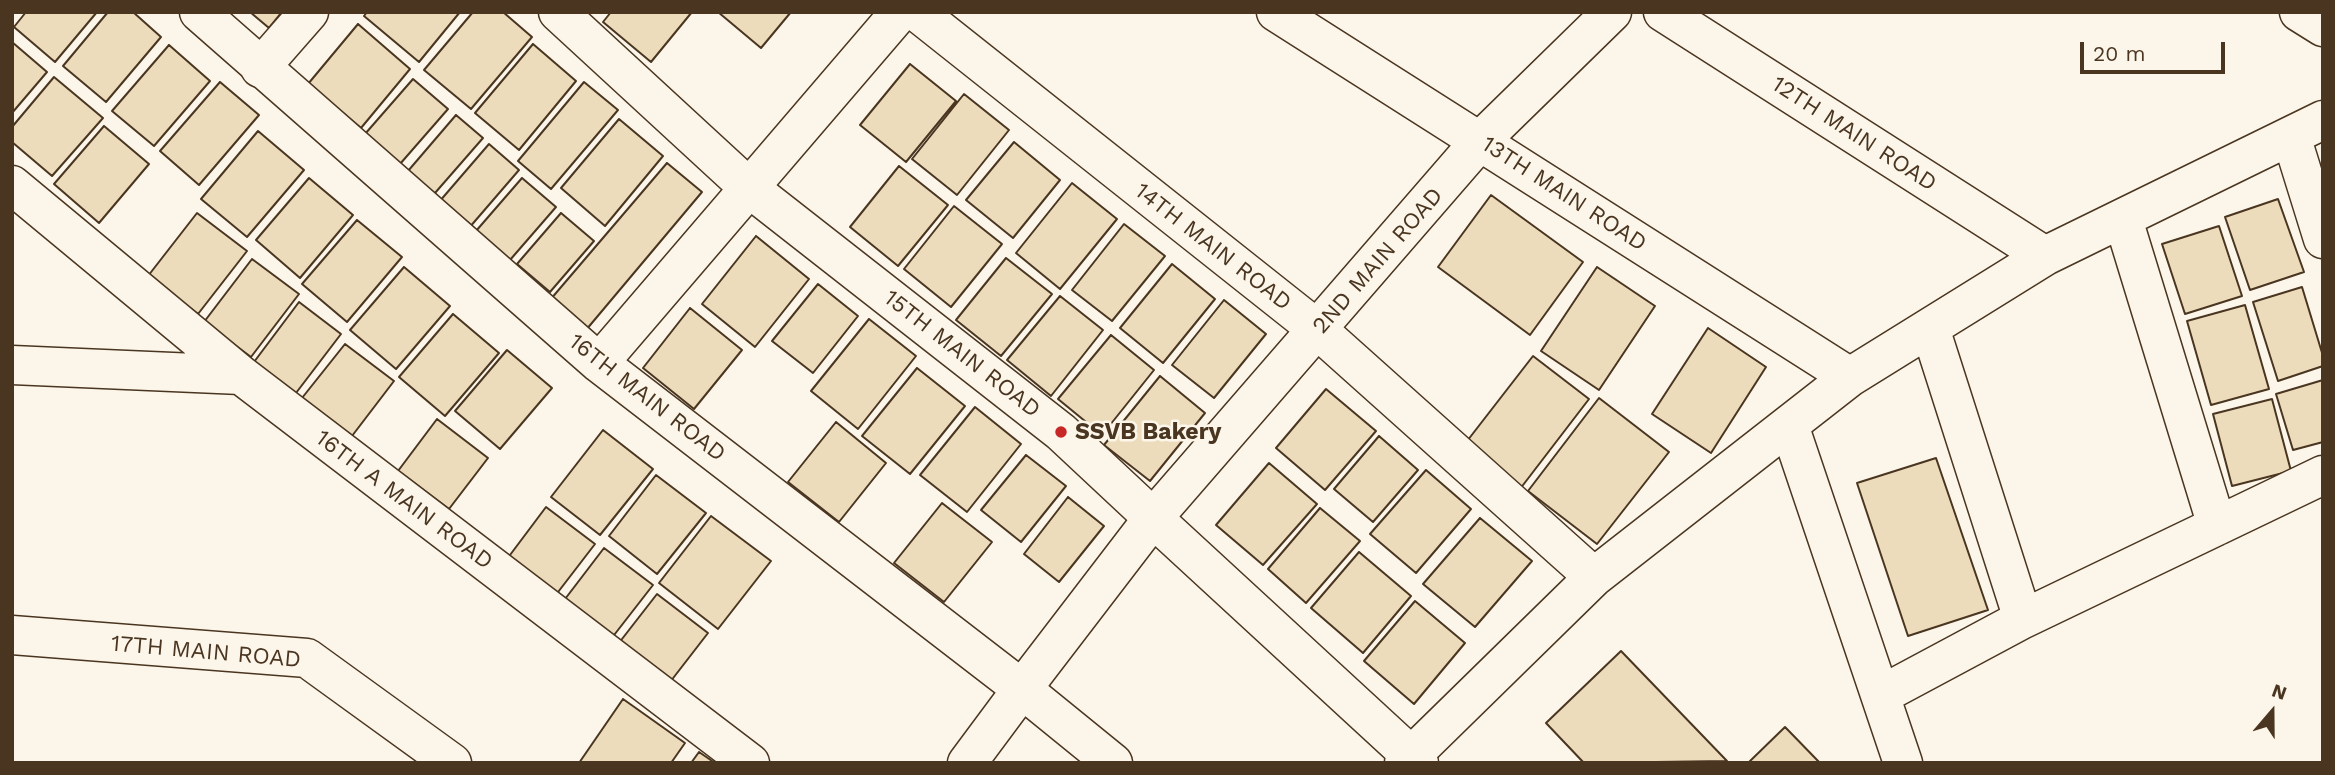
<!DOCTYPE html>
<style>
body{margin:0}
#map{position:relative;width:2335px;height:775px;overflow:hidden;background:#fbf6e9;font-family:"Work Sans",sans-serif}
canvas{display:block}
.frame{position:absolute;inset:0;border:14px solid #4a3520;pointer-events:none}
.north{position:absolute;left:2237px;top:677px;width:70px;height:70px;-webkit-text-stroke:5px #fbf6e9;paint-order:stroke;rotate:20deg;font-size:19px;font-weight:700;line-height:28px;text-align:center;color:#4a3520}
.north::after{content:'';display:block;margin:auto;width:24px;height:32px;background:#4a3520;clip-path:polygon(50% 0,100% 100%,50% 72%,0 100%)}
.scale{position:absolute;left:2080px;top:42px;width:145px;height:32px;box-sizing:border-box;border:4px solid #4a3520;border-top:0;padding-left:9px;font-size:21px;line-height:24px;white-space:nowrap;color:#4a3520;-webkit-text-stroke:5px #fbf6e9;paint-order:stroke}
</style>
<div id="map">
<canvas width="2335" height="775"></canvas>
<div class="frame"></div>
<div class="north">N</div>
<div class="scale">20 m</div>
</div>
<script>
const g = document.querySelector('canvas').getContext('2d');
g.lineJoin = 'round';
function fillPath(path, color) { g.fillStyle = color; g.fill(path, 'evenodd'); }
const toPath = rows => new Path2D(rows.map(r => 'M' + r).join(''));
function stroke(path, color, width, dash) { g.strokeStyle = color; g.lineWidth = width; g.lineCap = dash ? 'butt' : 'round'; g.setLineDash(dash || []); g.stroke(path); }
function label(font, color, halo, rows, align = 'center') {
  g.font = font + ' "Work Sans",sans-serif'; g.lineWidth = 5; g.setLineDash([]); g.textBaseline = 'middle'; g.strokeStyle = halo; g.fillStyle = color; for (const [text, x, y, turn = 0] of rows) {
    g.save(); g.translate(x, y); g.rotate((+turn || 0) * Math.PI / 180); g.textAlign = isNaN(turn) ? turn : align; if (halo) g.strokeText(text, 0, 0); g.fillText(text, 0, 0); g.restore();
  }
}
const building = toPath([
 [26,12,97,12,55,62,14,27,26,12],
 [108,12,133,12,161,37,106,102,63,66,108,12],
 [250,12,282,12,269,28,250,12],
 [367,12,460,12,419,62,364,16,367,12],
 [473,12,503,12,532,37,471,109,424,70,473,12],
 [611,12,692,12,651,62,603,22,611,12],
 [718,12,791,12,761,48,718,12],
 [358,24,410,69,361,128,308,84,358,24],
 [12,42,47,72,12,113,12,42],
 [533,44,576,81,519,150,475,113,533,44],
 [169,45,210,81,154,146,112,111,169,45],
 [910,64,956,101,906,162,860,125,910,64],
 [54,77,103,118,52,176,12,142,12,127,54,77],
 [413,79,448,109,400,164,365,134,413,79],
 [220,82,259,115,199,185,160,151,220,82],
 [584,82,618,110,551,189,518,161,584,82],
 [964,94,1009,130,957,195,912,159,964,94],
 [456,115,483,138,428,201,402,178,456,115],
 [619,119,663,156,605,226,561,188,619,119],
 [104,126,149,164,99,223,54,184,104,126],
 [258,131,304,170,247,237,201,199,258,131],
 [1014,142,1060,180,1013,238,966,200,1014,142],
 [489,144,519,170,469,228,439,202,489,144],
 [667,163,702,192,586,330,550,300,667,163],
 [899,166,948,205,898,266,850,227,899,166],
 [309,178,353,215,300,278,256,240,309,178],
 [522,178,556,207,510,260,476,231,522,178],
 [1072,183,1117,219,1060,289,1016,253,1072,183],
 [1491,195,1583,262,1530,335,1438,267,1491,195],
 [2278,199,2304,272,2250,290,2225,217,2278,199],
 [954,206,1002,244,951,307,904,269,954,206],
 [197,213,247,251,198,314,148,276,197,213],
 [561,213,594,241,550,292,517,264,561,213],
 [357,220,402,257,347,322,302,284,357,220],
 [1124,224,1165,256,1112,321,1072,290,1124,224],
 [2219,226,2242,296,2185,314,2162,244,2219,226],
 [756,236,809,279,755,347,702,304,756,236],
 [1006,258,1052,294,1001,356,956,320,1006,258],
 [252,259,299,294,251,357,204,322,252,259],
 [1172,264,1215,299,1163,363,1120,328,1172,264],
 [404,267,450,306,396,369,350,330,404,267],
 [1597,267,1655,306,1599,390,1541,351,1597,267],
 [818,284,858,316,813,373,772,341,818,284],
 [2302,287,2323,356,2323,366,2278,381,2253,302,2302,287],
 [1060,296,1103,330,1051,396,1007,360,1060,296],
 [1224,300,1266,334,1214,398,1172,365,1224,300],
 [299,302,341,334,296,393,254,362,299,302],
 [2245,305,2269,389,2211,405,2187,321,2245,305],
 [690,308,742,350,694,409,643,368,690,308],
 [453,314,499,353,445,416,399,377,453,314],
 [869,319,916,356,858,429,811,391,869,319],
 [1708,328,1766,367,1711,453,1652,414,1708,328],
 [1111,335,1154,370,1102,435,1058,399,1111,335],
 [345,344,394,381,352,436,302,398,345,344],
 [507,350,552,388,500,449,455,411,507,350],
 [1533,356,1589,399,1520,489,1464,445,1533,356],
 [917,368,965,406,910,474,862,436,917,368],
 [1160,376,1205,413,1150,481,1104,445,1160,376],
 [2323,380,2323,442,2293,450,2276,394,2323,380],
 [1326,389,1376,431,1325,490,1276,448,1326,389],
 [1599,398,1669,452,1597,544,1528,491,1599,398],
 [2272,399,2291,471,2232,486,2213,414,2272,399],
 [975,407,1021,444,967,512,920,475,975,407],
 [437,419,488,458,449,509,398,471,437,419],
 [836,422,886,463,839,522,788,482,836,422],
 [603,430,653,469,600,535,551,497,603,430],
 [1379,436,1418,470,1373,522,1334,489,1379,436],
 [1026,455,1066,486,1021,542,981,510,1026,455],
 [1936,458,1988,610,1908,636,1857,483,1936,458],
 [1269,463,1317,504,1263,565,1216,525,1269,463],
 [1426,470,1471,509,1416,573,1370,534,1426,470],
 [656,475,706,513,657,574,609,536,656,475],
 [1068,497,1104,526,1059,582,1024,554,1068,497],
 [942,503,992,542,944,602,894,563,942,503],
 [546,507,595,544,555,596,507,559,546,507],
 [1320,508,1360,541,1306,603,1268,569,1320,508],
 [711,516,771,561,718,629,659,583,711,516],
 [1480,518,1532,561,1475,627,1423,584,1480,518],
 [604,548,653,585,611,639,562,603,604,548],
 [1359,552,1411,596,1363,653,1311,608,1359,552],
 [657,594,708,633,667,686,615,648,657,594],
 [1415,601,1465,643,1414,704,1364,661,1415,601],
 [1621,651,1727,761,1584,763,1546,723,1621,651],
 [623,699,685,743,671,763,579,763,623,699],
 [1785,727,1820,763,1748,763,1785,727],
 [699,752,715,763,691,763,699,752]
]);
fillPath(building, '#ecdcbc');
stroke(building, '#4a3520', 2);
const minor = toPath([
 [558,12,748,187,1061,432,1153,518],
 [917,12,1318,330,1594,577],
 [1276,12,1850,377],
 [1663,12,2045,256],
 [2299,12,2323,27],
 [260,68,309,12],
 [2291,136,2323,239],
 [12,185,241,375],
 [2123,219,2217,526],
 [1930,328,2023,619],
 [12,365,241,375,750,763],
 [1789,425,1903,763],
 [12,635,307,658,452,763],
 [1881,695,2023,619,2323,475],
 [967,763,1022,689,1113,763],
 [1404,763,1594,577,1850,377,2045,256,2323,120]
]);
const tertiary = toPath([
 [199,12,599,363,1022,689,1153,518,1480,141,1612,12],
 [599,363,900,12],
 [1153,518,1419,763]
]);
stroke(minor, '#4a3520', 41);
stroke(tertiary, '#4a3520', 41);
stroke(minor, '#fbf6e9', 38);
stroke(tertiary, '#fbf6e9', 38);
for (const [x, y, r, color] of [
 [1061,432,7,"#c62828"]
]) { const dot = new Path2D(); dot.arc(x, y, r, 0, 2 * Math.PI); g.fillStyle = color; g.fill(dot); stroke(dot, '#fbf6e9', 2.5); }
label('23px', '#4a3520', '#fbf6e9', [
 ["12TH MAIN ROAD",1854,134,33],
 ["13TH MAIN ROAD",1564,194,33],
 ["14TH MAIN ROAD",1213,247,38],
 ["2ND MAIN ROAD",1378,261,-49],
 ["15TH MAIN ROAD",962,354,38],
 ["16TH MAIN ROAD",647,398,38],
 ["16TH A MAIN ROAD",404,500,37],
 ["17TH MAIN ROAD",206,652,5]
]);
label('bold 23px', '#4a3520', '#fbf6e9', [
 ["SSVB Bakery",1075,432]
], 'left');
</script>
